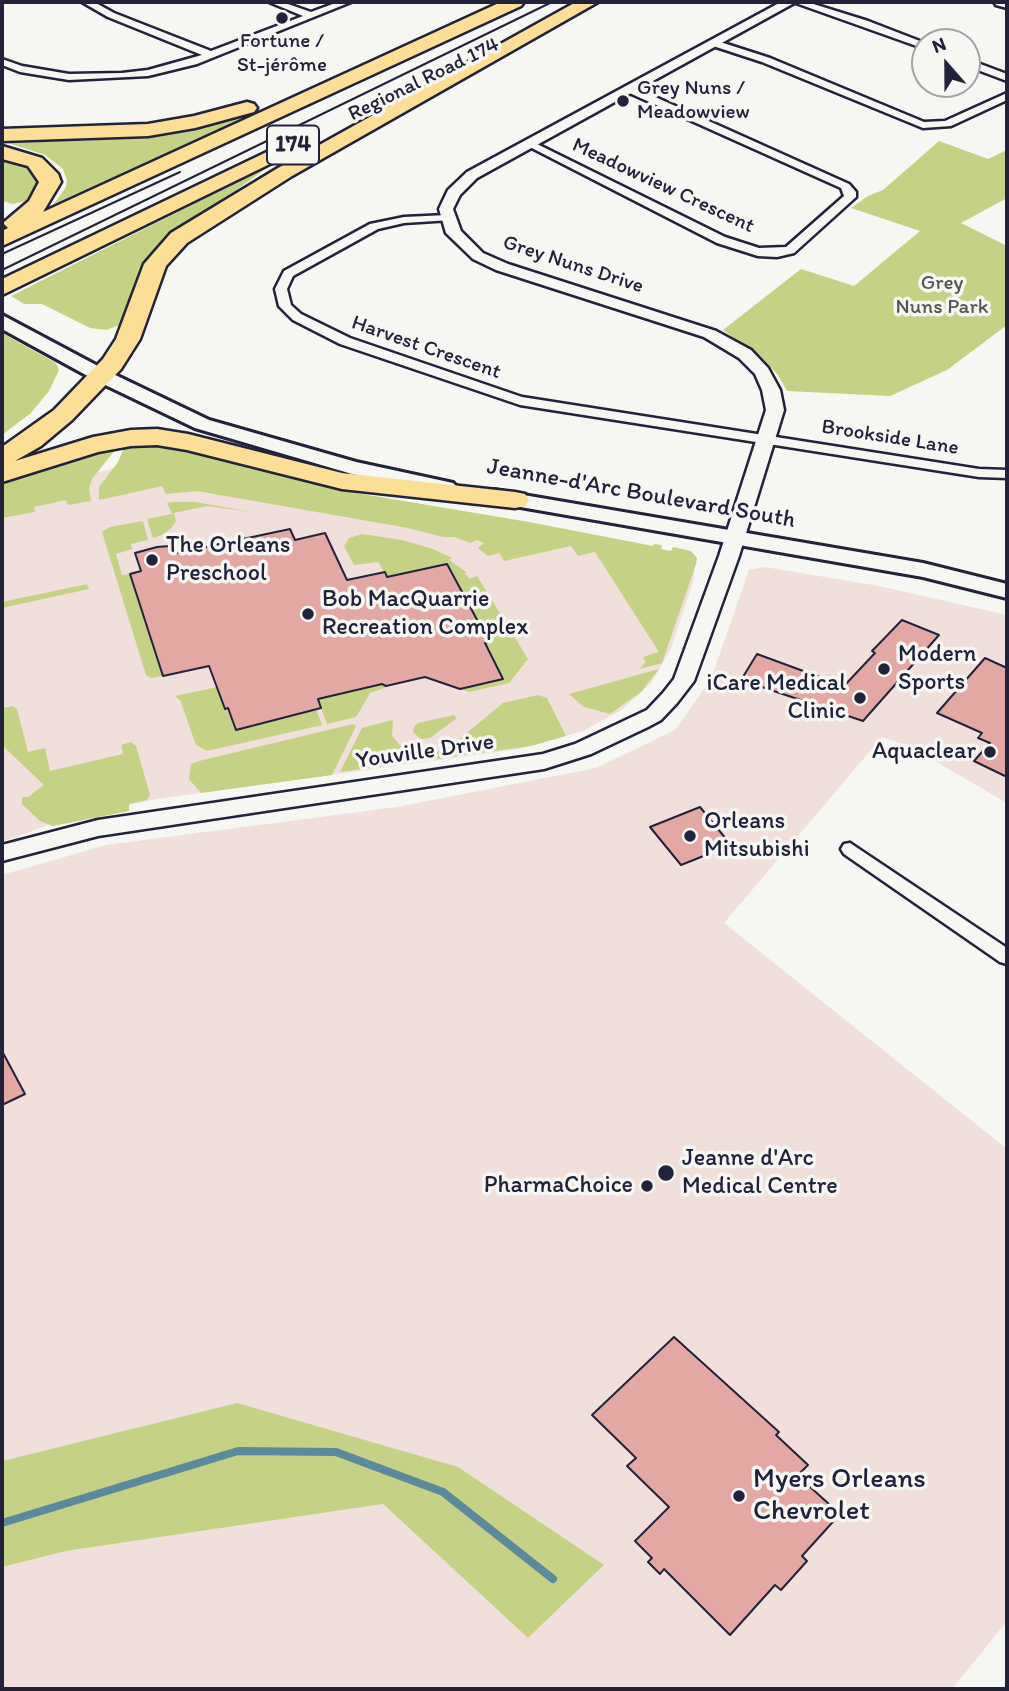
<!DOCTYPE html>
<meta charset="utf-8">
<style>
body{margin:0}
#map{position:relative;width:1009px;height:1691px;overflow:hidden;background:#f6f6f2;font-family:Itim,sans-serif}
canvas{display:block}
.frame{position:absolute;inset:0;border:4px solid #22223b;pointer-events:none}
.north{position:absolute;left:911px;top:28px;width:70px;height:70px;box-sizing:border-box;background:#f6f6f2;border:2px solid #a1a1a9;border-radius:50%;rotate:339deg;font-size:19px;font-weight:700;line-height:28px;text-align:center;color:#22223b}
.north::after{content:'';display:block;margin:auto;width:24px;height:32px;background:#22223b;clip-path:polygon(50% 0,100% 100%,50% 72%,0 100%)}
</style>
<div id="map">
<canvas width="1009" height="1691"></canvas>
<div class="frame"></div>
<div class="north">N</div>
</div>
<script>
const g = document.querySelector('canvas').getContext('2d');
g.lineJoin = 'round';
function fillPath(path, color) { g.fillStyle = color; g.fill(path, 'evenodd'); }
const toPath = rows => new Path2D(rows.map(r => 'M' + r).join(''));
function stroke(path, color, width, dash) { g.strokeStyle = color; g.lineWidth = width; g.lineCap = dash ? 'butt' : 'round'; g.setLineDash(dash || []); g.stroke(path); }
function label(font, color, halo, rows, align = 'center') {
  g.font = font + ' Itim,sans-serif'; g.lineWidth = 7; g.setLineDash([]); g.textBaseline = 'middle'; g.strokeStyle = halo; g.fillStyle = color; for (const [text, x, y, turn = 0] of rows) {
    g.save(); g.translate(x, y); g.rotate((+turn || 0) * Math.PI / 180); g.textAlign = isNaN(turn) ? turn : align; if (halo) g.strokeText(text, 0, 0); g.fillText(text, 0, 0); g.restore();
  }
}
fillPath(toPath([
 [155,458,696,557,693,582,671,648,652,682,623,709,583,731,518,749,157,799,70,817,2,842,2,496],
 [765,567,879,586,1007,615,1007,803,911,747,882,737,724,923,1007,1149,1007,1621,952,1689,2,1689,2,1567,66,1551,383,1504,528,1638,604,1565,237,1403,2,1461,2,875,106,845,397,807,596,768,675,730,711,679,749,570]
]), '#f0dfdb');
fillPath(toPath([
 [246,117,54,204,66,187,67,180,63,169,45,155,8,143,144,138],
 [939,141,988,159,1007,150,1007,198,961,223,1007,246,1005,260,1007,263,1007,325,947,370,890,396,787,391,778,375,764,360,723,330,801,269,854,286,920,231,851,208,868,196,883,190],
 [2,156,23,164,35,174,37,188,26,201,13,204,2,201],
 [271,165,165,241,125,321,120,325,106,330,90,328,42,304,24,304,11,296],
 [2,333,56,363,59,370,49,391,31,413,2,435],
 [146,445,182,451,350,492,529,522,653,546,654,544,662,545,661,549,671,551,673,547,691,551,697,558,696,564,662,663,639,669,646,662,643,657,659,652,595,552,578,556,571,546,504,561,499,553,488,556,478,548,484,543,477,540,470,543,455,537,443,537,408,528,197,491,166,494,162,486,99,500,99,487,118,462,124,448],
 [108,449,115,450,92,479,89,488,91,501,68,505,66,500,34,507,35,512,2,518,2,480],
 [173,502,195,502,252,512,207,506,174,513,176,521,173,526,164,534,153,538,147,519,172,514,167,503],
 [143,521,148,540,131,544,132,549,116,554,122,575,130,574,163,676,151,678,146,675,102,532,110,527],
 [362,534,402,540,433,549,452,558,449,560,466,572,465,574,470,579,477,576,528,659,509,683,469,692,460,689,503,678,484,643,489,641,447,564,387,577,378,562,354,565,344,546,349,538],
 [87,584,89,589,2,608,2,602],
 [659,669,641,692,610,714,584,707,569,694],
 [382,684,387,687,370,693,356,717,327,724,316,695,322,694,324,698],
 [217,687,236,730,316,709,322,725,207,751,196,745,180,700,175,696],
 [538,695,547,698,566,736,531,746,340,772,362,728,393,720,392,736,404,750,421,754,437,752,450,747,503,703],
 [13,706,17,709,28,752,45,748,50,771,123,754,121,745,131,742,136,746,150,795,147,800,129,804,129,811,53,826,40,821,22,804,22,797,28,797,44,785,2,745,2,708],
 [454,715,457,718,430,738,421,739,413,732,414,727,418,723],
 [353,724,356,726,332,775,201,793,189,779,191,764,199,761],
 [237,1403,458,1467,604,1565,528,1638,383,1504,66,1551,2,1567,2,1461]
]), '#c5d184');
stroke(toPath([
 [2,1523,238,1451,336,1452,443,1492,553,1579]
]), '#5b8a9d', 8);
const building = toPath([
 [290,529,295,540,325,533,347,580,385,572,387,577,447,564,489,642,485,643,503,679,460,689,425,677,386,686,382,684,318,699,321,708,236,730,228,708,225,709,209,666,163,676,130,574,141,571,135,553,157,547,170,546,172,554,290,529],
 [902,620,939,635,863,721,741,680,757,654,844,686,875,653,872,651,902,620],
 [985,658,1007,668,1007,777,974,761,990,743,978,738,982,733,937,713,985,658],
 [700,807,731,845,681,865,650,827,700,807],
 [2,1051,25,1094,2,1105,2,1051],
 [674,1337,779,1432,776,1435,808,1465,801,1472,812,1482,809,1486,840,1514,802,1556,807,1561,781,1590,775,1585,730,1635,664,1569,660,1574,648,1562,652,1558,635,1541,669,1507,627,1466,636,1458,592,1415,674,1337]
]);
fillPath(building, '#e3a8a4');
stroke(building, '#22223b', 2);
const minor = toPath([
 [82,2,94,2,114,13,211,51,303,16,269,2,282,2,311,12,338,2,351,2,197,64,148,76,69,80,20,72,2,65,2,59,22,66,69,74,122,73,148,70,202,55,108,17,82,2],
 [793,2,807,2,868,21,925,43,925,49,793,2],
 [714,40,770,58,924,122,945,121,1007,93,1007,100,951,126,923,128,762,62,710,45,709,43,714,40],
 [967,59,1007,74,1007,81,967,66,967,59],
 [625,87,633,87,849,184,856,192,856,197,794,253,777,257,758,256,717,243,524,144,533,142,725,237,759,248,786,247,844,196,841,188,625,91,625,87],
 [447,215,451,216,451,220,404,223,378,229,293,276,287,289,291,305,301,314,350,338,522,397,979,469,1007,470,1007,478,979,477,520,405,340,344,293,320,279,306,275,289,284,271,370,224,404,217,447,215],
 [850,843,1007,948,1007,964,1000,962,844,854,841,849,844,844,850,843]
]);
const tertiary = toPath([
 [781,2,796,2,477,178,460,195,453,209,461,231,483,253,508,264,716,331,751,350,768,368,780,390,784,410,739,556,694,681,677,703,661,720,648,727,591,754,544,769,98,836,2,861,2,845,98,820,543,754,575,744,647,710,663,693,674,679,719,556,766,410,762,390,755,374,739,358,704,337,496,270,473,259,446,233,439,209,448,190,467,172,781,2],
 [994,2,1007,2,1007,8,996,5,994,2]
]);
const secondary = toPath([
 [2,315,109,372,209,420,356,462,453,483,457,487,453,491,446,493,352,474,195,428,95,380,2,329,2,315],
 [494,490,923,563,1007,584,1007,598,923,577,486,501,483,496,486,491,494,490]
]);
const motorway = toPath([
 [501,2,524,2,521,6,2,246,2,231,8,228,3,223,29,201,39,182,28,166,2,159,2,146,42,158,58,174,61,182,43,212,501,2],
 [576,2,598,2,292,176,187,243,166,266,140,339,121,369,72,420,41,446,15,461,93,437,131,430,157,429,188,434,342,473,515,492,525,494,529,500,525,506,515,508,342,489,187,450,157,445,131,446,98,452,2,482,2,447,54,410,103,359,116,339,144,264,171,233,278,168,576,2],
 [247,102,254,104,257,108,254,112,195,128,148,136,2,141,2,129,148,124,194,116,247,102],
 [273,149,280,151,283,155,280,159,2,295,2,279,273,149]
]);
stroke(minor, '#22223b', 5);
stroke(tertiary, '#22223b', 5);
stroke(secondary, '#22223b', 6);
stroke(motorway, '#22223b', 5);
fillPath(minor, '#f6f6f2');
fillPath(tertiary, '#f6f6f2');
fillPath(secondary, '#f6f6f2');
fillPath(motorway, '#fcde96');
stroke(toPath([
 [2,254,180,172],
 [2,270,552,2]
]), '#22223b', 2);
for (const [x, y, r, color] of [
 [282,18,7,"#22223b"],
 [623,101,7,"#22223b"],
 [152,560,7,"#22223b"],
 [308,614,7,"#22223b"],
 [884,669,7,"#22223b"],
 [860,698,7,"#22223b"],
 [990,752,7,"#22223b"],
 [690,836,7,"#22223b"],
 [666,1173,9,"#22223b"],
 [647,1186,7,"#22223b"],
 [739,1496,7,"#22223b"]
]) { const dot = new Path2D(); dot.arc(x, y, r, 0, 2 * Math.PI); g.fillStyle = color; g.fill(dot); stroke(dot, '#f6f6f2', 2.5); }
label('21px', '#22223b', '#f6f6f2', [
 ["Fortune /",282,42],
 ["St-jérôme",282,66],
 ["Grey Nuns /",637,89,"left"],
 ["Meadowview",637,113,"left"]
]);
label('21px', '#22223b', '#f6f6f2', [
 ["Regional Road 174",424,80,-26],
 ["Meadowview Crescent",663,186,25],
 ["Grey Nuns Drive",573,265,18],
 ["Harvest Crescent",426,348,19],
 ["Brookside Lane",890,438,9]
]);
label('21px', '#535751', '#f6f6f2', [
 ["Grey",942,284],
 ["Nuns Park",942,308]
]);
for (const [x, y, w] of [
 [293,145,52]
]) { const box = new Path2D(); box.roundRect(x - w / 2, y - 19.5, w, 39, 5); g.fillStyle = '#f6f6f2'; g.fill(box); stroke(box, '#22223b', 2); }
label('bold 23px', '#22223b', null, [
 ["174",293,145]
]);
label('24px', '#22223b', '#f6f6f2', [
 ["Jeanne-d'Arc Boulevard South",641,494,10],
 ["Youville Drive",425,752,-8]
]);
label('24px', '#22223b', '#f6f6f2', [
 ["The Orleans",166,546],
 ["Preschool",166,574],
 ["Bob MacQuarrie",322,600],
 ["Recreation Complex",322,628],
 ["Modern",898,655],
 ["Sports",898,683],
 ["iCare Medical",846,684,"right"],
 ["Clinic",846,712,"right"],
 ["Aquaclear",976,752,"right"],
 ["Orleans",704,822],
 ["Mitsubishi",704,850],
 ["Jeanne d'Arc",682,1159],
 ["Medical Centre",682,1187],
 ["PharmaChoice",633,1186,"right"]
], 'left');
label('28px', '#22223b', '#f6f6f2', [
 ["Myers Orleans",753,1480],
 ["Chevrolet",753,1512]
], 'left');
</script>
